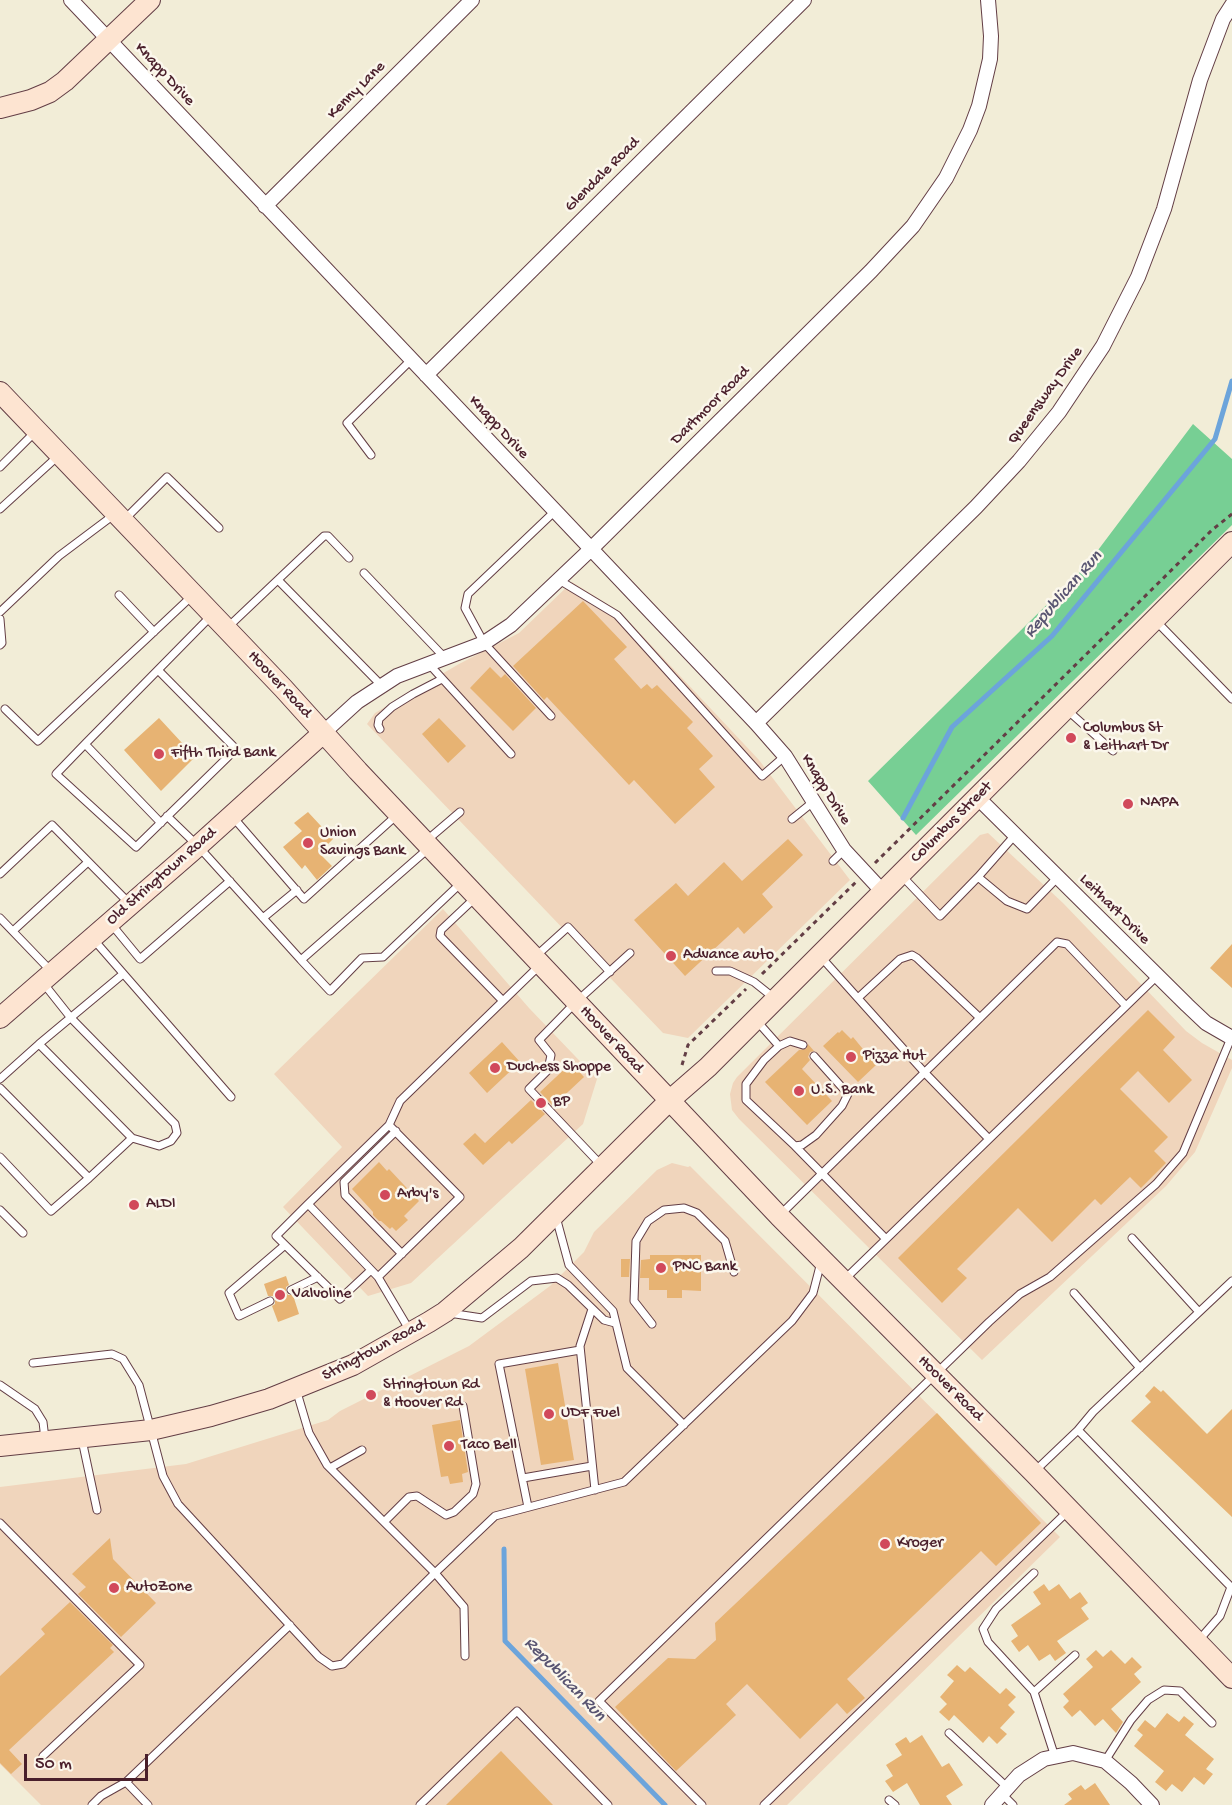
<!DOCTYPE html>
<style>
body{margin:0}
#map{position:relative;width:1232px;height:1805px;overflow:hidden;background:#f2edd7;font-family:"Gochi Hand",sans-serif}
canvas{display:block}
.scale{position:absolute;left:24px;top:1754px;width:124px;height:27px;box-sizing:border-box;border:3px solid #4a1f2b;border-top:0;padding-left:8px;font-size:18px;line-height:21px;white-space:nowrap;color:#4a1f2b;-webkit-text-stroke:4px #fbf7ec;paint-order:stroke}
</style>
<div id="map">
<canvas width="1232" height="1805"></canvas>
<div class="scale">50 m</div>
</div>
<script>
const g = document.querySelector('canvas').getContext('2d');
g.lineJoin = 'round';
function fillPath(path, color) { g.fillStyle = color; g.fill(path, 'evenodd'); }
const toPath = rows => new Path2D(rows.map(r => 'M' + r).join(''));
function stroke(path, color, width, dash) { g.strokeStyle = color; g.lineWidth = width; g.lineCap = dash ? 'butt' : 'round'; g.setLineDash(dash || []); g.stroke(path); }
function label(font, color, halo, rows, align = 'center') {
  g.font = font + ' "Gochi Hand",sans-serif'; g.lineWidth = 5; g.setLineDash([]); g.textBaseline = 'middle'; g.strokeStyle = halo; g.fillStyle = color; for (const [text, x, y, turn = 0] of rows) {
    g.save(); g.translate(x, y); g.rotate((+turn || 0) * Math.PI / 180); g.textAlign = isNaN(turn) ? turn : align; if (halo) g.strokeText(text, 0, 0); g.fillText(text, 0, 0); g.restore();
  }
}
fillPath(toPath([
 [572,582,620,612,759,760,850,880,688,1038,663,1033,367,724,375,713,459,664,519,633],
 [988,833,1063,903,1186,1031,1202,1043,1232,1060,1232,1068,1195,1152,1166,1186,982,1360,739,1119,732,1110,730,1094,733,1083,737,1077,980,835],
 [443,909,529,1008,597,1079,583,1124,411,1283,368,1296,283,1207,342,1147,274,1074],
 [672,1163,688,1167,690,1166,1060,1537,787,1805,41,1805,0,1764,0,1487,186,1464,328,1420,340,1411,469,1346,550,1286,584,1252,594,1232,657,1170]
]), '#f0d5bc');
fillPath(toPath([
 [1193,424,1232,459,1232,525,916,835,868,781,1086,566]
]), '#77cf94');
stroke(toPath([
 [903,818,952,727,1052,636,1215,439,1232,381],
 [504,1549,505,1641,665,1805]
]), '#6ca4db', 5);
fillPath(toPath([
 [583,601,627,647,614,659,641,689,647,684,652,689,657,685,693,722,687,728,713,756,699,769,715,787,675,824,634,780,629,785,547,697,544,700,513,666],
 [490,667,501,678,505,674,536,708,513,731,470,688],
 [159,718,195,757,161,791,124,750],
 [439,718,466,746,448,763,422,734],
 [308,812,333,839,319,853,332,866,317,880,305,865,302,869,283,847,302,831,294,823],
 [788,839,803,855,762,894,773,907,744,934,738,927,685,976,634,920,676,883,688,896,724,862,742,881],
 [1232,944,1232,988,1210,968],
 [1148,1010,1175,1037,1163,1050,1192,1080,1169,1103,1138,1071,1120,1089,1168,1137,1154,1151,1166,1163,1141,1188,1130,1177,1101,1205,1095,1199,1052,1242,1018,1208,957,1269,967,1278,942,1303,898,1258],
 [842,1030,851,1039,853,1037,876,1065,858,1082,823,1046,838,1032,839,1033],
 [502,1042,520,1062,487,1093,469,1073],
 [808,1044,814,1051,810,1052,808,1057,810,1060,802,1069,832,1101,807,1125,765,1082,799,1050,806,1049],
 [571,1063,584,1077,553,1106,540,1092],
 [531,1100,545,1114,512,1144,509,1141,483,1165,463,1144,475,1133,485,1143],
 [379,1162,387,1171,389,1169,419,1201,404,1216,408,1220,396,1231,392,1227,390,1229,381,1221,379,1221,373,1215,373,1212,352,1189],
 [650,1255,701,1255,701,1291,682,1290,682,1298,667,1298,667,1290,649,1290,649,1278,640,1278,641,1260,650,1259],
 [621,1259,630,1259,629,1277,621,1277],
 [286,1276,289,1285,286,1287,286,1292,288,1295,293,1295,299,1314,278,1322,272,1306,275,1304,275,1299,273,1296,268,1296,264,1284],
 [558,1363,574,1460,541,1465,525,1369],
 [1154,1386,1161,1392,1163,1390,1207,1434,1232,1409,1232,1517,1131,1421,1151,1402,1145,1396],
 [937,1413,1041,1523,996,1566,981,1551,847,1679,865,1698,847,1714,837,1703,800,1739,747,1684,726,1704,736,1715,676,1771,615,1707,668,1658,695,1659,716,1640,715,1623],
 [460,1420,468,1472,462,1474,463,1482,450,1484,448,1476,441,1477,432,1425],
 [110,1538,113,1559,156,1603,121,1637,78,1594,86,1587,72,1574],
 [1044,1584,1049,1591,1059,1584,1070,1599,1080,1592,1088,1603,1081,1608,1089,1619,1057,1641,1066,1653,1055,1661,1050,1654,1039,1661,1028,1645,1019,1652,1011,1641,1018,1636,1011,1625,1041,1604,1033,1592],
 [70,1602,113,1645,110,1648,114,1652,9,1750,22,1764,11,1774,0,1763,0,1676,45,1634,41,1629],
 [1096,1650,1103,1657,1111,1650,1125,1664,1132,1657,1142,1667,1134,1674,1141,1682,1111,1709,1123,1722,1116,1733,1103,1719,1095,1726,1080,1710,1072,1717,1063,1707,1069,1701,1063,1694,1093,1667,1086,1659],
 [957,1665,965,1672,970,1667,1000,1694,1006,1688,1016,1697,1008,1705,1015,1712,1000,1728,1007,1734,997,1744,989,1736,983,1743,954,1715,949,1721,939,1712,947,1704,940,1697,954,1681,947,1675],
 [1167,1713,1179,1722,1184,1716,1194,1724,1185,1735,1214,1759,1206,1769,1213,1774,1204,1785,1194,1777,1182,1792,1172,1784,1166,1791,1155,1782,1164,1771,1134,1746,1143,1735,1137,1730,1145,1720,1155,1728],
 [922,1735,942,1767,949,1763,963,1785,946,1796,952,1805,920,1805,907,1783,893,1792,885,1781,893,1776,886,1765,902,1755,895,1744,906,1737,910,1743],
 [501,1751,553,1805,446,1805],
 [1095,1783,1110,1805,1064,1805,1072,1799,1068,1794,1081,1785,1085,1790]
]), '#e7b373');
const lane = toPath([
 [371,455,347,423,411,360],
 [0,467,34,433],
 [0,509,57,457],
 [124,520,167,477,219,528],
 [364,573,445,658],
 [278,580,382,686],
 [559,580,617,615,762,776,785,756],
 [119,595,154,632],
 [0,612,59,556,115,514],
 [0,619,2,643,0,645],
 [1156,621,1232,699],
 [227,628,324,536,328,536,349,558],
 [428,663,511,754],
 [158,670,236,749,136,847,56,774,85,744,212,615],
 [5,709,38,741,193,595],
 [1066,709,1113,751],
 [551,716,484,643,465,608,468,594,554,512],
 [380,729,378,725,379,719,392,707,413,694,442,679],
 [85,744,161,823],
 [167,816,198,846,301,960],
 [232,816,304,899,397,815],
 [792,819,813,802],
 [426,841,460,812],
 [429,848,301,960,330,991,362,958,383,957,462,882],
 [833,861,844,850],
 [0,874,52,825,129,903],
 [901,875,940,916,978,877,1007,901,1027,909,1058,877],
 [978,877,1015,835],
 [476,897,441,930,440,936,503,1001],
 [0,918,50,970],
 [263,918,297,890],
 [112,925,140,959,230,881],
 [13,931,88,862],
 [94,940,231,1097],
 [536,956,568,927,610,972],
 [821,957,925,1073,989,1139],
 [716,971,730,971,754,982,774,998],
 [44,984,71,1018,175,1124,177,1133,171,1141,159,1146,132,1138],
 [859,997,900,959,912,955,917,958,980,1018],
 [756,1020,779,1046,764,1060,746,1084,746,1100,795,1146,802,1145,816,1135,842,1106,848,1094,814,1056],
 [39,1044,123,974],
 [779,1046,790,1041,803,1045],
 [0,1079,39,1044,132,1138,89,1178],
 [0,1088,89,1178,51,1211,0,1157],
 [389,1125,400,1101,539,966],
 [396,1131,344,1182,345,1195,402,1254],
 [795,1146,886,1239],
 [601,1165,529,1089,548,1070,551,1055,539,1040,576,1002,630,953],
 [308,1204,389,1125,460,1197,378,1277],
 [0,1210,23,1233],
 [781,1214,1057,942,1067,944,1125,1005],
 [556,1217,569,1265,613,1311,627,1368,684,1425],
 [1132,1238,1199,1312],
 [371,1270,340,1299,276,1236,308,1204,378,1277,410,1331],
 [845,1279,1157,976],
 [291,1290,318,1277],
 [1074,1293,1140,1368],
 [270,1301,239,1316,229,1293,285,1245],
 [592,1309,580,1346,595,1490],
 [449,1313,482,1318,531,1281,557,1278,568,1285,604,1320,615,1323],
 [652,1324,634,1301,636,1241,648,1221,664,1210,684,1208,697,1213,725,1241,734,1272],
 [33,1363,112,1354,123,1359,139,1385,163,1476,178,1504,319,1657,332,1666,343,1664,435,1573,464,1607,465,1656],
 [0,1385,35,1409,43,1422,45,1439],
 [296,1389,309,1433,327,1465,435,1573,495,1516,624,1482,792,1321,813,1293,821,1262],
 [82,1440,97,1510],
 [330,1468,362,1450],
 [1035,1471,1078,1430],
 [523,1478,592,1466],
 [528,1507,499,1364,580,1350],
 [384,1522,409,1497,417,1496,446,1515,454,1512,473,1494,476,1484,463,1406],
 [0,1523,140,1665,43,1756],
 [1034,1573,996,1609,983,1629,988,1642,1034,1692,1055,1757],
 [1199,1640,1220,1616,1231,1587,1078,1430,1093,1412,1232,1281],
 [1034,1692,1075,1655],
 [949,1733,1008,1788],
 [1105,1761,1131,1720,1148,1700,1164,1690,1180,1691,1212,1723],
 [126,1782,148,1805],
 [1003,1795,1013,1805],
 [889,1800,895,1805],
 [92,1805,101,1796,126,1782,290,1625],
 [420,1805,517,1711,608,1805],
 [702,1805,599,1701,989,1322,1020,1294,1050,1277,1156,1184,1183,1153,1231,1038],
 [764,1805,1067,1512]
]);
const street = toPath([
 [71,0,756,723,785,756,844,850,883,892],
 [265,206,472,0],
 [426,375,804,0],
 [756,723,976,507,1019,461,1059,412,1103,346,1138,277,1164,209,1200,80,1223,19,1232,5],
 [323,733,357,702,397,676,484,643,511,625,590,550,871,271,913,226,946,178,970,130,979,106,990,59,991,36,988,0],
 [978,798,1187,1005,1206,1023,1232,1038],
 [992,1805,1019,1775,1044,1759,1073,1753,1105,1761,1131,1783,1152,1805]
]);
const secondary = toPath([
 [0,108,31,100,50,92,65,81,150,0],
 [0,392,283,688,358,771,779,1216,1034,1473,1232,1678],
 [0,1018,198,846,323,733],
 [0,1446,151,1430,211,1416,269,1399,353,1365,429,1322,445,1312,521,1248,669,1101,708,1067,1232,542]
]);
stroke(lane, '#633e45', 9);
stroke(street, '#633e45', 16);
stroke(secondary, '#633e45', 22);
stroke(toPath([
 [875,863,1212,530,1232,514],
 [762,974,856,882],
 [682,1065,688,1045,746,989]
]), '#633e45', 3, [4.5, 4.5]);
stroke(lane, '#fff', 7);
stroke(street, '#fff', 14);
stroke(secondary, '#fde4d1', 20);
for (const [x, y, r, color] of [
 [1071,738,6,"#d1495b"],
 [159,754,6,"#d1495b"],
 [1128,804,6,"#d1495b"],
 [308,843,6,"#d1495b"],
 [671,956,6,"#d1495b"],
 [851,1057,6,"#d1495b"],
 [495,1068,6,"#d1495b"],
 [799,1091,6,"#d1495b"],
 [541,1103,6,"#d1495b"],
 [385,1195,6,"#d1495b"],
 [134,1205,6,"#d1495b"],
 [661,1268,6,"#d1495b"],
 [280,1295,6,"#d1495b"],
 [371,1395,6,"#d1495b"],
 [549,1414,6,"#d1495b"],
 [449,1446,6,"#d1495b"],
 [885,1544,6,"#d1495b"],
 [114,1588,6,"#d1495b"]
]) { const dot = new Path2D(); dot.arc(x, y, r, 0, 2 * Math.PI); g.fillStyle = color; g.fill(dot); stroke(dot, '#fbf7ec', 2); }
label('16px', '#4a1f2b', '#fbf7ec', [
 ["Knapp Drive",164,75,47],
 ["Kenny Lane",357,91,-45],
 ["Glendale Road",603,175,-45],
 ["Queensway Drive",1046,396,-54],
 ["Dartmoor Road",711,406,-45],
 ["Knapp Drive",498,428,47],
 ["Hoover Road",279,685,47],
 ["Knapp Drive",825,790,58],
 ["Columbus Street",952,823,-45],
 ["Old Stringtown Road",162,877,-41],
 ["Leithart Drive",1114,910,45],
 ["Hoover Road",611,1040,47],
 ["Stringtown Road",374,1351,-28],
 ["Hoover Road",950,1389,45]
]);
label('16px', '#4a1f2b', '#fbf7ec', [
 ["Columbus St",1083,729],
 ["& Leithart Dr",1083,747],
 ["Fifth Third Bank",171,754],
 ["NAPA",1140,804],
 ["Union",320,834],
 ["Savings Bank",320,852],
 ["Advance auto",683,956],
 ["Pizza Hut",863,1057],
 ["Duchess Shoppe",507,1068],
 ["U.S. Bank",811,1091],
 ["BP",553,1103],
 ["Arby's",397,1195],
 ["ALDI",146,1205],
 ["PNC Bank",673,1268],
 ["Valvoline",292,1295],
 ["Stringtown Rd",383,1386],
 ["& Hoover Rd",383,1404],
 ["UDF Fuel",561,1414],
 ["Taco Bell",461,1446],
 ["Kroger",897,1544],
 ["AutoZone",126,1588]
], 'left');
label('italic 18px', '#585471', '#fbf7ec', [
 ["Republican Run",1064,595,-49],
 ["Republican Run",564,1680,46]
]);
</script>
